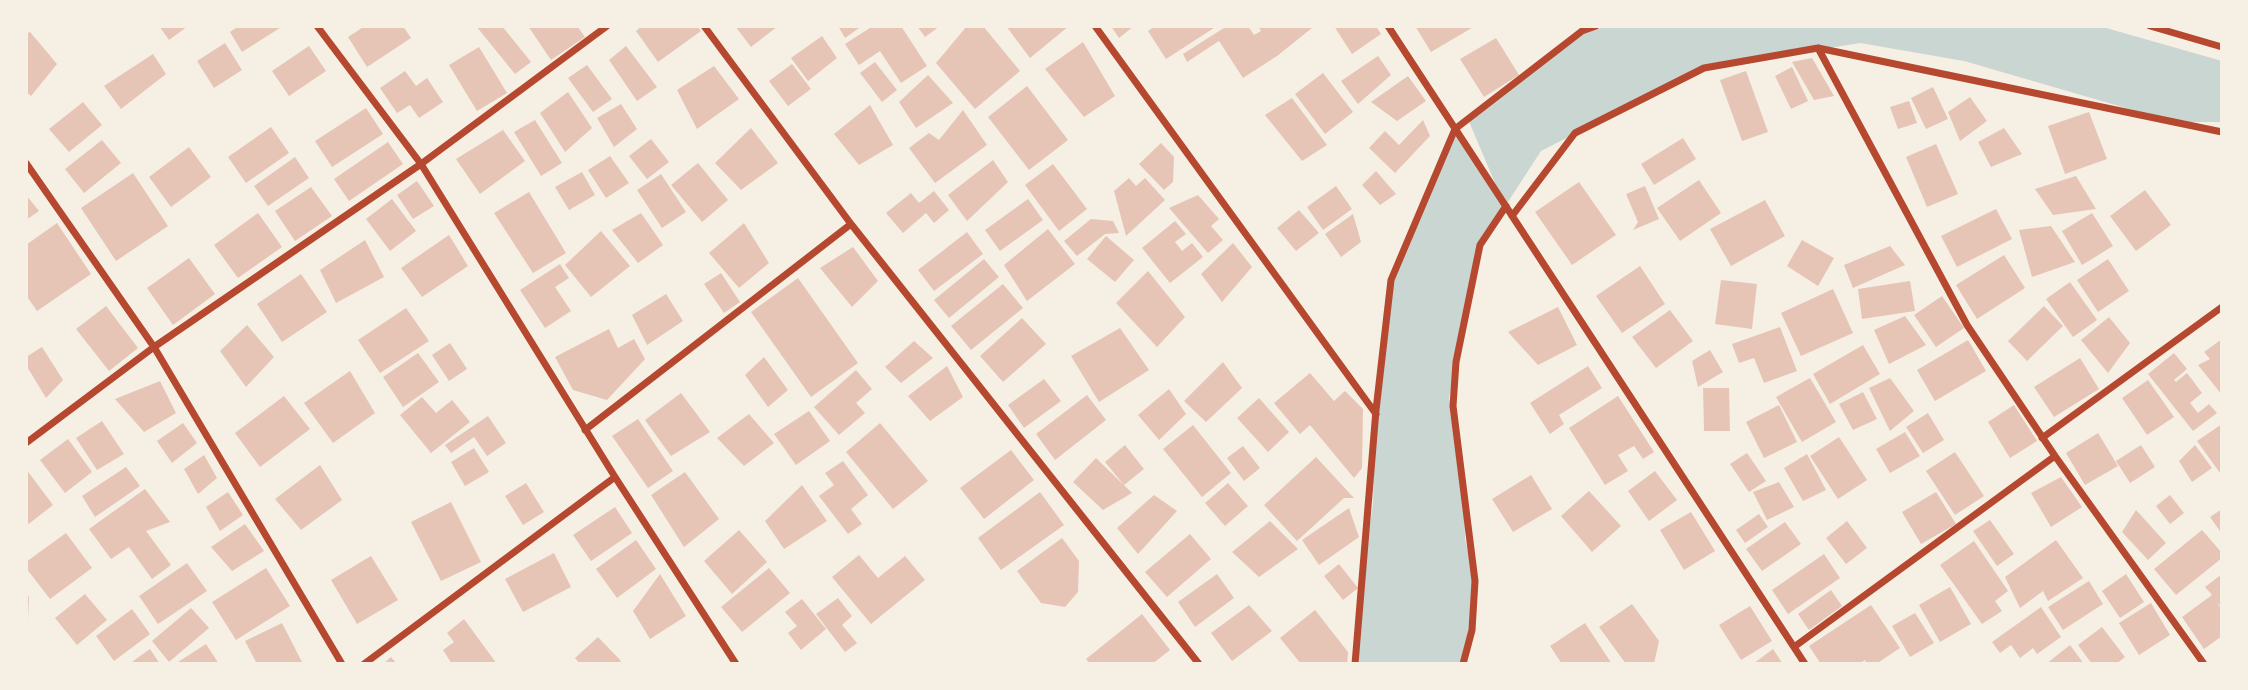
<!DOCTYPE html>
<style>
body{margin:0}
#map{position:relative;width:2248px;height:690px;overflow:hidden;background:#f6efe4;font-family:"Nunito Sans",sans-serif}
canvas{display:block}
.frame{position:absolute;inset:0;border:28px solid #f6efe4;pointer-events:none}
</style>
<div id="map">
<canvas width="2248" height="690"></canvas>
<div class="frame"></div>
</div>
<script>
const g = document.querySelector('canvas').getContext('2d');
g.lineJoin = 'round';
function fillPath(path, color) { g.fillStyle = color; g.fill(path, 'evenodd'); }
const toPath = rows => new Path2D(rows.map(r => 'M' + r).join(''));
function stroke(path, color, width, dash) { g.strokeStyle = color; g.lineWidth = width; g.lineCap = dash ? 'butt' : 'round'; g.setLineDash(dash || []); g.stroke(path); }
fillPath(toPath([
 [1607,26,2099,26,2222,61,2222,122,2174,122,1964,61,1860,43,1704,68,1541,151,1480,245,1449,398,1464,501,1465,539,1475,581,1472,630,1463,664,1355,664,1363,572,1373,504,1376,410,1391,280,1455,129,1503,202,1468,119,1572,38]
]), '#c9d6d2');
fillPath(toPath([
 [159,26,188,26,169,40],
 [239,26,283,26,242,52,230,32],
 [365,26,403,26,411,38,367,67,348,37],
 [476,26,502,26,531,62,515,74],
 [528,26,577,26,585,37,551,60],
 [642,26,697,26,701,31,658,62,636,31],
 [735,26,778,26,751,47],
 [838,26,862,26,845,38],
 [873,26,901,26,927,66,901,83,880,51,859,65,845,44],
 [917,26,940,26,925,37],
 [967,26,983,26,1020,71,975,109,936,63],
 [1006,26,1069,26,1030,58],
 [1111,26,1134,26,1119,38],
 [1155,26,1217,26,1166,59,1148,31],
 [1227,26,1248,26,1254,35,1261,31,1258,26,1312,28,1277,56,1243,78,1219,41,1187,62,1183,54],
 [1334,26,1376,26,1381,34,1352,54],
 [1415,26,1475,26,1431,52],
 [30,32,57,64,31,96,26,92,26,34],
 [822,36,837,58,808,81,791,58],
 [1496,38,1519,75,1484,97,1460,59],
 [1083,42,1115,96,1084,117,1045,69],
 [225,43,242,70,214,88,197,61],
 [309,46,326,71,289,96,272,71],
 [626,46,657,87,637,101,609,60],
 [479,47,507,93,477,111,449,65],
 [153,54,166,74,121,109,104,86],
 [1378,56,1391,75,1358,104,1341,81],
 [1812,58,1834,96,1814,100,1792,62],
 [875,62,897,90,882,102,860,73],
 [792,64,811,89,788,106,769,81],
 [587,65,612,99,593,112,568,78],
 [714,66,739,99,697,129,677,90],
 [1792,67,1808,101,1791,109,1775,76],
 [405,71,416,86,427,78,443,102,419,118,410,105,397,113,380,88],
 [1746,71,1768,132,1742,141,1720,80],
 [1323,73,1353,112,1325,134,1295,94],
 [928,75,953,103,916,128,899,102],
 [1408,76,1426,101,1397,121,1371,102],
 [1027,86,1068,140,1029,170,988,117],
 [1933,87,1948,119,1926,129,1911,98],
 [568,92,592,128,565,152,540,113],
 [1970,97,1987,121,1960,141,1948,112],
 [1292,98,1327,145,1302,161,1265,115],
 [1909,101,1917,123,1898,129,1890,107],
 [83,102,102,125,69,152,49,129],
 [621,104,637,129,614,147,597,118],
 [870,105,893,145,859,165,834,134],
 [366,108,383,134,332,167,315,141],
 [963,110,987,145,935,183,909,148,929,133,939,140],
 [2089,112,2107,159,2065,174,2048,126],
 [535,120,562,163,541,176,514,132],
 [1423,120,1430,136,1395,173,1369,148,1385,131,1399,145],
 [271,127,289,153,246,183,228,157],
 [751,128,778,163,741,190,715,163],
 [2004,128,2022,154,1991,167,1978,142],
 [503,130,525,161,480,194,456,159],
 [1683,138,1696,159,1654,185,1641,164],
 [651,139,669,162,647,179,629,156],
 [102,140,121,163,84,193,65,169],
 [388,142,403,164,349,201,334,179],
 [1161,143,1174,157,1173,182,1164,190,1139,164],
 [1936,144,1958,194,1927,207,1906,157],
 [189,147,211,177,171,207,149,177],
 [610,156,629,183,606,198,588,170],
 [295,157,309,178,268,206,254,186],
 [993,160,1008,182,967,221,948,195],
 [698,163,728,200,702,222,671,185],
 [1053,164,1087,209,1059,231,1025,185],
 [1376,171,1396,194,1380,205,1362,185],
 [582,172,595,195,569,210,555,187],
 [133,173,168,226,116,261,81,208],
 [661,174,686,212,662,228,637,190],
 [2076,176,2096,209,2053,215,2035,189],
 [1129,178,1136,186,1145,178,1165,200,1126,236,1114,191],
 [1699,180,1721,213,1680,241,1657,208],
 [417,181,434,206,413,219,397,195],
 [1579,182,1616,235,1572,265,1535,212],
 [1336,186,1352,209,1323,230,1307,207],
 [1645,186,1659,219,1633,230,1638,222,1626,194],
 [311,187,332,216,295,241,275,211],
 [2145,190,2171,225,2136,251,2110,216],
 [934,191,949,210,934,223,926,213,903,233,886,213,911,193,919,203],
 [529,192,566,253,533,273,494,213],
 [26,195,39,211,26,220],
 [1198,195,1219,219,1211,226,1223,240,1208,253,1169,208],
 [392,199,416,231,390,251,366,219],
 [1028,199,1043,220,1000,251,985,230],
 [1765,200,1785,236,1731,266,1710,229],
 [1996,209,2012,239,1957,267,1941,236],
 [1299,210,1319,233,1296,251,1277,228],
 [258,213,282,247,238,278,214,245],
 [641,213,663,245,638,263,612,230],
 [2092,213,2113,246,2082,265,2062,231],
 [1353,214,1361,242,1341,257,1325,234],
 [1091,219,1113,221,1119,233,1105,234,1077,256,1064,241],
 [1175,221,1186,234,1175,242,1182,251,1192,243,1203,257,1170,283,1142,248],
 [57,223,91,274,37,311,26,295,26,245],
 [744,223,769,263,739,288,709,253],
 [2051,226,2075,262,2032,277,2019,230],
 [1048,229,1075,264,1027,301,1004,265],
 [601,231,630,266,591,297,565,265],
 [967,232,983,254,934,291,918,270],
 [449,235,468,266,422,297,401,268],
 [1106,236,1134,260,1115,282,1087,259],
 [365,240,384,277,336,303,320,270],
 [1802,240,1834,258,1818,286,1787,266],
 [1233,243,1252,267,1222,302,1201,274],
 [1890,246,1905,265,1853,288,1844,265],
 [853,247,878,281,852,307,820,268],
 [2004,255,2025,288,1977,319,1956,285],
 [189,258,215,294,173,325,147,288],
 [984,259,999,277,949,318,934,300],
 [2108,259,2129,291,2098,312,2077,280],
 [560,264,569,278,555,287,571,311,545,328,520,290],
 [1640,266,1665,304,1622,333,1596,296],
 [1148,271,1185,317,1157,347,1116,303],
 [721,273,740,302,724,313,704,284],
 [301,274,327,312,282,342,257,304],
 [798,278,858,363,811,397,751,312],
 [1721,280,1757,284,1752,329,1715,324],
 [1910,281,1915,311,1862,319,1858,289],
 [2070,282,2097,320,2073,337,2046,299],
 [1003,284,1023,308,971,350,951,326],
 [1833,289,1853,333,1801,356,1781,313],
 [666,294,683,321,647,345,632,315],
 [1942,296,1964,328,1936,347,1914,315],
 [106,306,138,348,109,371,76,329],
 [2044,306,2063,326,2027,361,2008,341],
 [1558,307,1577,345,1538,365,1508,332],
 [406,308,429,341,380,373,358,340],
 [1670,310,1693,341,1656,368,1632,337],
 [1905,316,1926,345,1889,364,1874,330],
 [2109,317,2130,343,2108,373,2081,340],
 [1022,318,1046,344,1003,382,980,356],
 [247,325,274,357,246,387,220,351],
 [1780,327,1797,371,1764,383,1754,358,1739,363,1732,344],
 [1120,328,1149,370,1099,402,1071,356],
 [609,329,618,348,634,339,645,359,607,400,573,390,555,357],
 [2222,339,2222,395,2198,365,2210,359,2204,352],
 [1968,340,1986,371,1935,401,1917,370],
 [914,341,933,358,901,383,885,367],
 [450,343,467,369,449,381,432,355],
 [1863,345,1880,374,1830,404,1813,374],
 [42,347,63,380,46,398,26,365,26,357],
 [1710,350,1723,372,1698,387,1692,361],
 [418,353,439,382,403,407,383,377],
 [2174,353,2187,369,2174,380,2176,382,2187,373,2202,393,2190,403,2198,413,2209,404,2217,413,2193,431,2148,374],
 [764,357,788,390,768,407,745,375],
 [2080,358,2099,389,2054,417,2034,387],
 [1223,362,1242,388,1206,422,1184,401],
 [947,366,963,397,930,421,908,396],
 [1588,366,1602,388,1559,415,1564,424,1550,434,1530,403],
 [856,370,872,389,856,403,865,413,839,435,814,407],
 [350,371,375,413,333,443,304,403],
 [1310,373,1334,401,1345,391,1363,409,1362,468,1354,478,1310,425,1300,434,1274,403],
 [1810,378,1836,422,1802,442,1776,397],
 [1890,378,1914,411,1890,431,1869,388],
 [1044,379,1061,401,1024,428,1008,405],
 [2148,380,2174,417,2147,435,2122,398],
 [160,381,176,413,144,432,115,399],
 [1703,388,1729,388,1730,431,1704,431],
 [1169,389,1186,414,1159,440,1138,415],
 [1863,392,1877,419,1853,430,1839,404],
 [681,393,710,432,671,456,645,420],
 [1087,395,1106,420,1055,460,1036,434],
 [284,396,310,429,260,467,235,433],
 [1618,396,1654,452,1643,459,1634,446,1618,455,1628,471,1605,485,1569,428],
 [422,397,436,413,452,400,470,422,431,453,400,415],
 [1259,398,1289,432,1268,452,1237,418],
 [1779,405,1797,442,1764,458,1746,422],
 [2014,405,2037,441,2010,458,1988,422],
 [809,411,830,441,796,465,774,434],
 [1928,413,1944,440,1923,453,1906,427],
 [749,414,774,443,744,466,717,438],
 [488,416,506,443,487,456,474,437,451,453,445,445],
 [638,419,673,471,648,488,612,436],
 [102,421,124,454,97,470,76,438],
 [183,423,197,443,172,463,157,441],
 [880,423,928,481,893,509,846,452],
 [2222,424,2222,472,2220,473,2197,441],
 [1193,425,1231,473,1202,497,1163,449],
 [1905,432,1920,456,1890,473,1876,449],
 [2098,433,2118,466,2085,485,2066,453],
 [1839,437,1867,480,1838,499,1810,456],
 [68,439,92,472,65,493,40,460],
 [1125,445,1144,469,1124,485,1105,462],
 [2141,445,2155,467,2130,483,2116,461],
 [2195,445,2212,468,2192,482,2179,461],
 [1243,446,1260,468,1244,481,1227,458],
 [474,448,489,472,465,486,451,462],
 [1011,450,1034,480,984,519,960,488],
 [1955,452,1984,496,1955,515,1926,471],
 [1747,453,1766,481,1749,492,1730,464],
 [1807,454,1826,490,1803,501,1784,468],
 [204,455,217,478,198,494,184,469],
 [1316,457,1354,498,1344,498,1297,541,1264,505],
 [1096,458,1132,493,1103,510,1073,482],
 [843,461,868,495,851,509,862,524,848,534,819,496,834,485,825,473],
 [320,465,342,500,301,530,275,499],
 [126,467,140,486,95,517,82,496],
 [26,469,53,505,26,526],
 [1655,471,1677,500,1649,521,1628,491],
 [685,472,719,519,684,547,651,495],
 [1531,475,1552,509,1513,532,1492,499],
 [2061,477,2082,507,2051,527,2031,493],
 [1779,482,1794,507,1767,520,1753,492],
 [526,483,544,512,523,525,505,496],
 [1228,483,1248,506,1225,526,1205,503],
 [802,485,827,521,784,549,765,521],
 [145,489,170,522,146,531,171,565,152,579,129,547,111,559,89,529],
 [1589,491,1621,526,1592,552,1561,516],
 [228,492,243,515,220,531,206,507],
 [1040,492,1064,525,1001,570,978,538],
 [1936,492,1956,524,1921,544,1902,512],
 [1154,495,1177,511,1138,554,1117,528],
 [2170,495,2184,513,2170,524,2156,506],
 [451,502,481,562,441,581,411,522],
 [615,507,632,533,591,561,573,535],
 [1349,508,1359,537,1319,565,1302,540],
 [2222,509,2222,534,2210,517],
 [2136,510,2166,543,2148,560,2122,532],
 [1691,512,1715,551,1684,570,1660,530],
 [1759,514,1768,527,1745,543,1736,530],
 [1990,520,2014,554,1997,566,1973,531],
 [1270,521,1298,549,1259,577,1232,552],
 [1847,521,1867,548,1846,564,1826,538],
 [1785,522,1801,544,1762,571,1746,549],
 [245,524,264,551,232,571,211,547],
 [739,530,767,562,732,594,704,561],
 [2202,530,2222,553,2222,558,2176,595,2154,569],
 [66,533,92,568,50,599,26,568,26,562],
 [1190,534,1211,559,1167,597,1145,572],
 [1062,538,1079,561,1078,592,1065,607,1041,603,1017,571],
 [636,540,656,569,617,598,596,569],
 [2056,540,2083,578,2048,601,2043,591,2020,608,2005,577],
 [1974,541,2008,591,1995,601,2002,611,1982,624,1940,565],
 [554,553,571,587,523,612,505,579],
 [1824,554,1840,578,1788,614,1772,590],
 [859,555,878,578,905,556,925,580,871,624,832,577],
 [371,556,398,600,357,624,331,580],
 [187,563,207,591,158,624,139,596],
 [1339,564,1358,588,1343,600,1324,576],
 [266,568,290,606,236,640,212,602],
 [769,568,790,593,742,632,721,607],
 [660,574,686,616,650,639,633,611],
 [1217,574,1234,598,1195,627,1178,602],
 [2126,574,2144,602,2120,618,2102,591],
 [2222,574,2222,608,2216,601,2222,610,2222,636,2204,649,2182,617,2212,595,2205,587],
 [2089,581,2103,604,2063,630,2048,607],
 [1950,587,1971,624,1940,642,1919,605],
 [1831,590,1842,606,1809,630,1798,614],
 [26,594,29,597,28,621,26,621],
 [85,594,107,620,77,645,55,618],
 [838,598,852,616,842,625,857,643,845,652,816,614],
 [802,599,826,629,801,650,788,633,797,626,785,612],
 [2151,603,2170,635,2139,655,2119,623],
 [1632,604,1659,641,1654,664,1626,664,1599,627],
 [1249,605,1272,631,1232,661,1211,633],
 [1871,605,1900,648,1876,664,1867,664,1865,660,1859,664,1821,664,1809,646],
 [1750,606,1772,641,1741,660,1719,625],
 [2041,607,2061,637,2037,654,2033,648,2020,658,2011,645,2000,653,1992,642],
 [191,608,209,628,169,662,152,641],
 [132,609,150,634,114,661,96,636],
 [1315,610,1348,652,1347,664,1301,664,1280,638],
 [1915,613,1934,643,1910,657,1892,626],
 [1142,614,1170,650,1152,664,1090,664,1086,659],
 [464,619,497,664,452,664,443,650,454,642,447,633],
 [282,623,303,664,257,664,245,641],
 [1585,623,1612,664,1562,664,1550,646],
 [2102,627,2125,657,2116,664,2092,664,2078,645],
 [598,637,621,661,618,664,580,664,575,658],
 [206,644,219,664,175,664],
 [2070,645,2084,664,2046,664],
 [150,649,160,664,129,664],
 [1773,649,1783,664,1753,664],
 [391,657,397,664,383,664]
]), '#e6c5b7');
stroke(toPath([
 [317,26,421,164,615,477,736,664],
 [704,26,851,224,1199,664],
 [1095,26,1376,414],
 [1388,26,1805,664],
 [2150,26,2222,47],
 [1818,48,1967,325,2055,456,2204,664],
 [26,163,154,347,342,664],
 [1512,216,1575,133,1704,68,1818,48,2222,132],
 [585,430,851,224],
 [2042,438,2222,307],
 [26,443,154,347,421,164,607,26],
 [1794,647,2055,456],
 [364,664,615,477],
 [1355,664,1376,410,1391,280,1455,129,1582,31,1596,26],
 [1463,664,1472,630,1475,581,1453,406,1456,362,1480,245,1506,206]
]), '#b5482f', 7);
</script>
